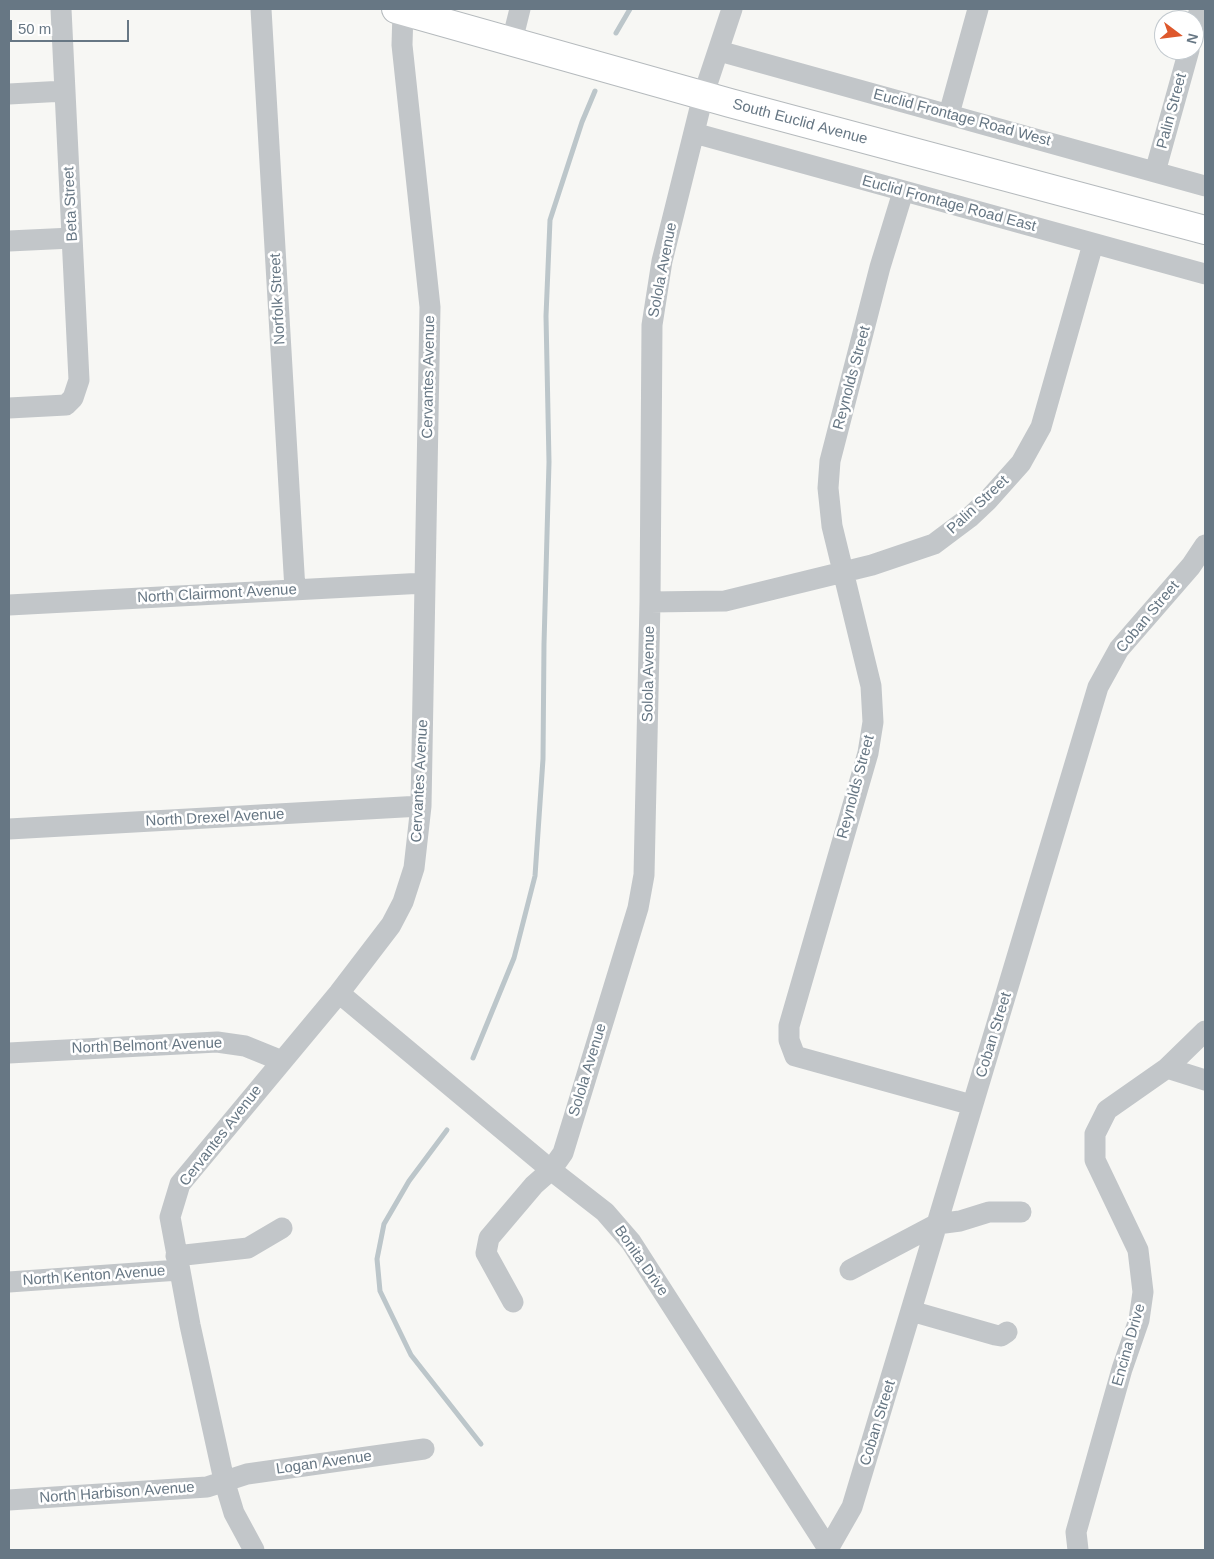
<!DOCTYPE html>
<style>
body{margin:0}
#map{position:relative;width:1214px;height:1559px;overflow:hidden;background:#f7f7f4;font-family:Arial,sans-serif}
canvas{display:block}
.frame{position:absolute;inset:0;border:10px solid #677784;pointer-events:none}
.north{position:absolute;left:1154px;top:10px;width:50px;height:50px;box-sizing:border-box;background:#fff;border:1px solid #c2c9ce;border-radius:50%;rotate:105deg;font-size:14px;font-weight:700;line-height:20px;text-align:center;color:#677784}
.north::after{content:'';display:block;margin:auto;width:18px;height:22px;background:#de582c;clip-path:polygon(50% 0,100% 100%,50% 72%,0 100%)}
.scale{position:absolute;left:10px;top:20px;width:119px;height:22px;box-sizing:border-box;border:2px solid #677784;border-top:0;padding-left:6px;font-size:15px;line-height:18px;white-space:nowrap;color:#677784;-webkit-text-stroke:4px #fff;paint-order:stroke}
</style>
<div id="map">
<canvas width="1214" height="1559"></canvas>
<div class="frame"></div>
<div class="north">N</div>
<div class="scale">50 m</div>
</div>
<script>
const g = document.querySelector('canvas').getContext('2d');
g.lineJoin = 'round';
const toPath = rows => new Path2D(rows.map(r => 'M' + r).join(''));
function stroke(path, color, width, dash) { g.strokeStyle = color; g.lineWidth = width; g.lineCap = dash ? 'butt' : 'round'; g.setLineDash(dash || []); g.stroke(path); }
function label(font, color, halo, rows, align = 'center') {
  g.font = font + ' Arial,sans-serif'; g.lineWidth = 5; g.setLineDash([]); g.textBaseline = 'middle'; g.strokeStyle = halo; g.fillStyle = color; for (const [text, x, y, turn = 0] of rows) {
    g.save(); g.translate(x, y); g.rotate((+turn || 0) * Math.PI / 180); g.textAlign = isNaN(turn) ? turn : align; if (halo) g.strokeText(text, 0, 0); g.fillText(text, 0, 0); g.restore();
  }
}
stroke(toPath([
 [616,33,630,9],
 [473,1058,514,958,535,876,543,759,544,644,549,462,546,316,550,220,582,122,595,91],
 [447,1130,409,1181,384,1224,377,1259,380,1291,411,1355,481,1444]
]), '#bcc6ca', 5);
const major = toPath([
 [396,9,730,103,1205,230]
]);
stroke(major, '#b5babd', 30);
stroke(toPath([
 [261,9,295,590],
 [1194,30,1200,9],
 [512,41,520,9],
 [719,51,1205,186],
 [9,94,65,91],
 [949,114,978,9],
 [694,133,1205,274],
 [1155,172,1189,50],
 [903,192,880,267,830,461,828,488,832,526,871,686,873,722,868,753,789,1026,789,1040,795,1056,972,1105],
 [9,241,72,238],
 [9,408,66,405,73,398,79,380,61,9],
 [650,602,725,601,872,565,934,544,970,517,988,500,1021,463,1041,427,1093,244],
 [9,605,425,583],
 [9,829,421,806],
 [339,993,551,1170,605,1212,631,1242,829,1550],
 [9,1053,217,1042,245,1046,282,1061],
 [1167,1068,1205,1080],
 [176,1256,248,1248,282,1228],
 [850,1270,937,1224,960,1221,989,1212,1021,1212],
 [9,1282,179,1270],
 [513,1302,486,1253,489,1238,534,1185,551,1170,563,1153,638,908,644,875,650,602,652,325,662,261,703,96,732,9],
 [911,1311,995,1335,1001,1336,1007,1332],
 [9,1500,207,1487,247,1474,424,1449],
 [828,1549,852,1507,1098,687,1119,649,1191,566,1205,545],
 [254,1550,234,1513,224,1480,190,1325,170,1217,180,1184,339,993,391,925,403,902,414,868,421,806,430,307,402,45,403,11],
 [1078,1550,1076,1532,1122,1369,1139,1320,1143,1292,1138,1250,1095,1160,1095,1134,1107,1110,1167,1068,1205,1031]
]), '#c2c6c9', 21);
stroke(major, '#fff', 28);
label('15px', '#677784', '#fff', [
 ["Palin Street",1172,111,-75],
 ["Euclid Frontage Road West",962,118,15],
 ["South Euclid Avenue",800,122,15],
 ["Beta Street",71,204,-93],
 ["Euclid Frontage Road East",949,204,15],
 ["Solola Avenue",663,270,-79],
 ["Norfolk Street",278,299,-93],
 ["Cervantes Avenue",429,377,-89],
 ["Reynolds Street",852,378,-75],
 ["Palin Street",978,505,-43],
 ["North Clairmont Avenue",217,594,-3],
 ["Coban Street",1148,617,-50],
 ["Solola Avenue",649,674,-89],
 ["Cervantes Avenue",420,781,-87],
 ["Reynolds Street",856,787,-75],
 ["North Drexel Avenue",215,818,-3],
 ["Coban Street",994,1035,-73],
 ["North Belmont Avenue",147,1046,-2],
 ["Solola Avenue",588,1070,-73],
 ["Cervantes Avenue",221,1136,-52],
 ["Bonita Drive",641,1261,55],
 ["North Kenton Avenue",94,1276,-4],
 ["Encina Drive",1129,1345,-74],
 ["Coban Street",878,1423,-73],
 ["Logan Avenue",324,1463,-8],
 ["North Harbison Avenue",117,1493,-4]
]);
</script>
